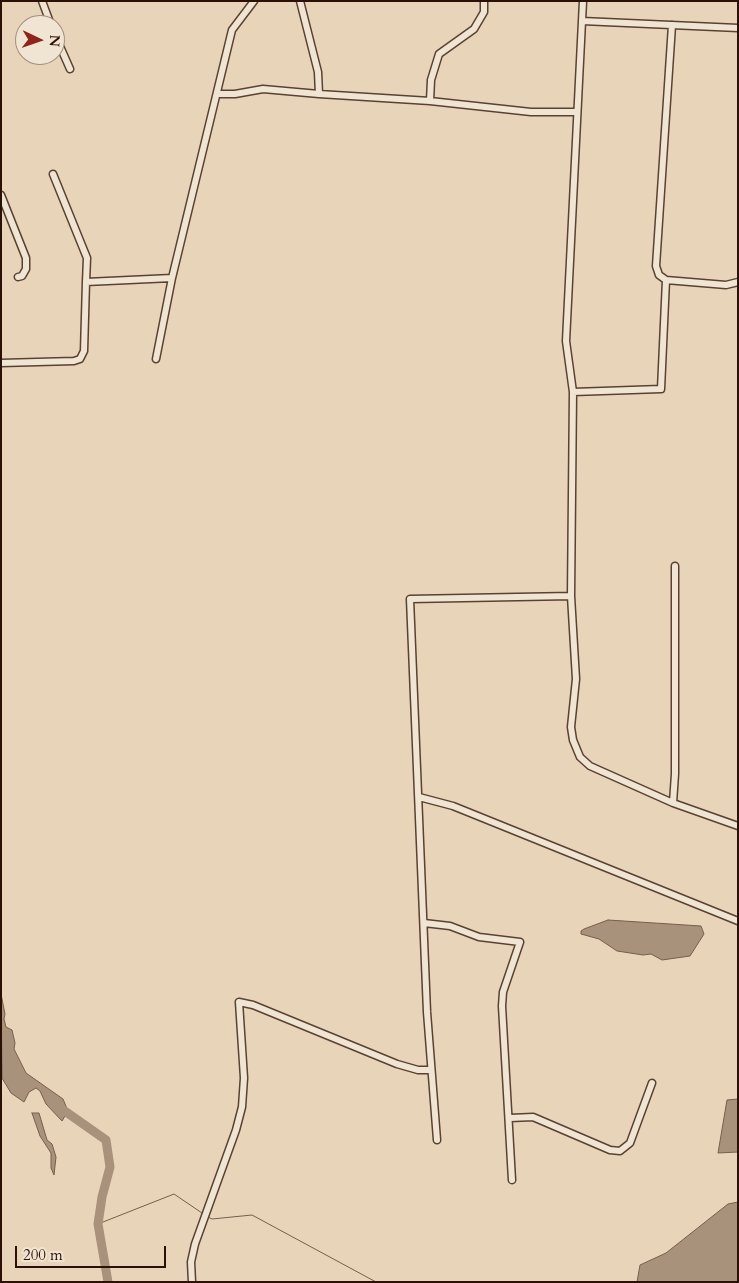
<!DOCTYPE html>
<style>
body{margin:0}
#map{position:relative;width:739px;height:1283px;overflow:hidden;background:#e8d5b9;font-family:Cardo,serif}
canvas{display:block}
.frame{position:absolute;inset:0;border:2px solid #2b1005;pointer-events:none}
.north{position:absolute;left:15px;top:15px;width:50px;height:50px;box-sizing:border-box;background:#f0e4d2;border:1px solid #a18f80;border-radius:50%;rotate:93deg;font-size:14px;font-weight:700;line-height:20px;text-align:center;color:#2b1005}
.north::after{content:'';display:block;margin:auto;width:18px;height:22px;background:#8f2418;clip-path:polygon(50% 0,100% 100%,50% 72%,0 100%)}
.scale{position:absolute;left:15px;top:1246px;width:151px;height:22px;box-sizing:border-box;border:2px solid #2b1005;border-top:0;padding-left:6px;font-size:15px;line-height:18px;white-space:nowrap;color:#2b1005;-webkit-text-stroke:4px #f0e4d2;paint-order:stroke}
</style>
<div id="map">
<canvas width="739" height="1283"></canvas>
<div class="frame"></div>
<div class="north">N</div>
<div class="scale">200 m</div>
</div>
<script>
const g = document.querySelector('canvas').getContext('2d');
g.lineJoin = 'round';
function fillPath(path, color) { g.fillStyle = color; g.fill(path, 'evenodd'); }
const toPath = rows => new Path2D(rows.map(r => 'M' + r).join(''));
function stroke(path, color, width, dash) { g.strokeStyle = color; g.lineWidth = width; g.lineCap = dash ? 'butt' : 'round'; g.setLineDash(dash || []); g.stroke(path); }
const water = toPath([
 [608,920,701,926,704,934,690,956,662,960,651,954,643,955,617,951,599,939,581,934,581,931,584,929,608,920],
 [1,994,5,1014,4,1019,6,1027,12,1030,15,1043,14,1049,26,1073,63,1099,68,1111,62,1121,46,1104,40,1091,36,1088,29,1092,24,1102,11,1093,2,1078,1,994],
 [738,1099,738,1152,718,1153,727,1100,738,1099],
 [32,1113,39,1113,47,1140,52,1144,56,1157,54,1175,51,1168,51,1153,40,1136,32,1113],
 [738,1202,738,1282,637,1282,640,1265,666,1253,728,1204,738,1202]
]);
fillPath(water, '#a8927c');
stroke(water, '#765e4c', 1);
stroke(toPath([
 [208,1217,212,1219,252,1215,376,1282],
 [98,1224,174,1194,202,1213]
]), '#765e4c', 1);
stroke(toPath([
 [59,1107,106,1140,110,1167,102,1197,98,1224,108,1282]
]), '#a8927c', 9);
const minor = toPath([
 [42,1,51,25],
 [300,1,318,72,319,94,430,101,531,112,576,112],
 [583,1,566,341,573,392,571,596,576,679,571,727,573,740,580,757,590,766,673,803,738,826],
 [582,21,738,28],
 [672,25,656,266,659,275,666,280,726,285,738,282],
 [55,35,70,69],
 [217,94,235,94,263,89,319,94],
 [430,101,431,80,439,54,474,29,484,12,484,1],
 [53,174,87,258,86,282],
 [1,195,26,258,26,269,22,276,18,277],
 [156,359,172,278,232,30,254,1],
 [1,363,74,361,80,359,84,351,86,282,172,278],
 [573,392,661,389,666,280],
 [419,797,453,806,738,921],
 [673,803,675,774,675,566],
 [424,923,450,926,479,937,520,942,503,992,502,1006,512,1180],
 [510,1118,533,1117,610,1150,620,1151,630,1143,652,1083],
 [437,1140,427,1012,410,599,571,596],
 [192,1282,191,1262,195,1244,236,1130,242,1107,244,1078,239,1002,253,1005,397,1064,418,1070,431,1070]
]);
stroke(minor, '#5a4132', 9);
stroke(minor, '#f0e4d2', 6);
</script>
